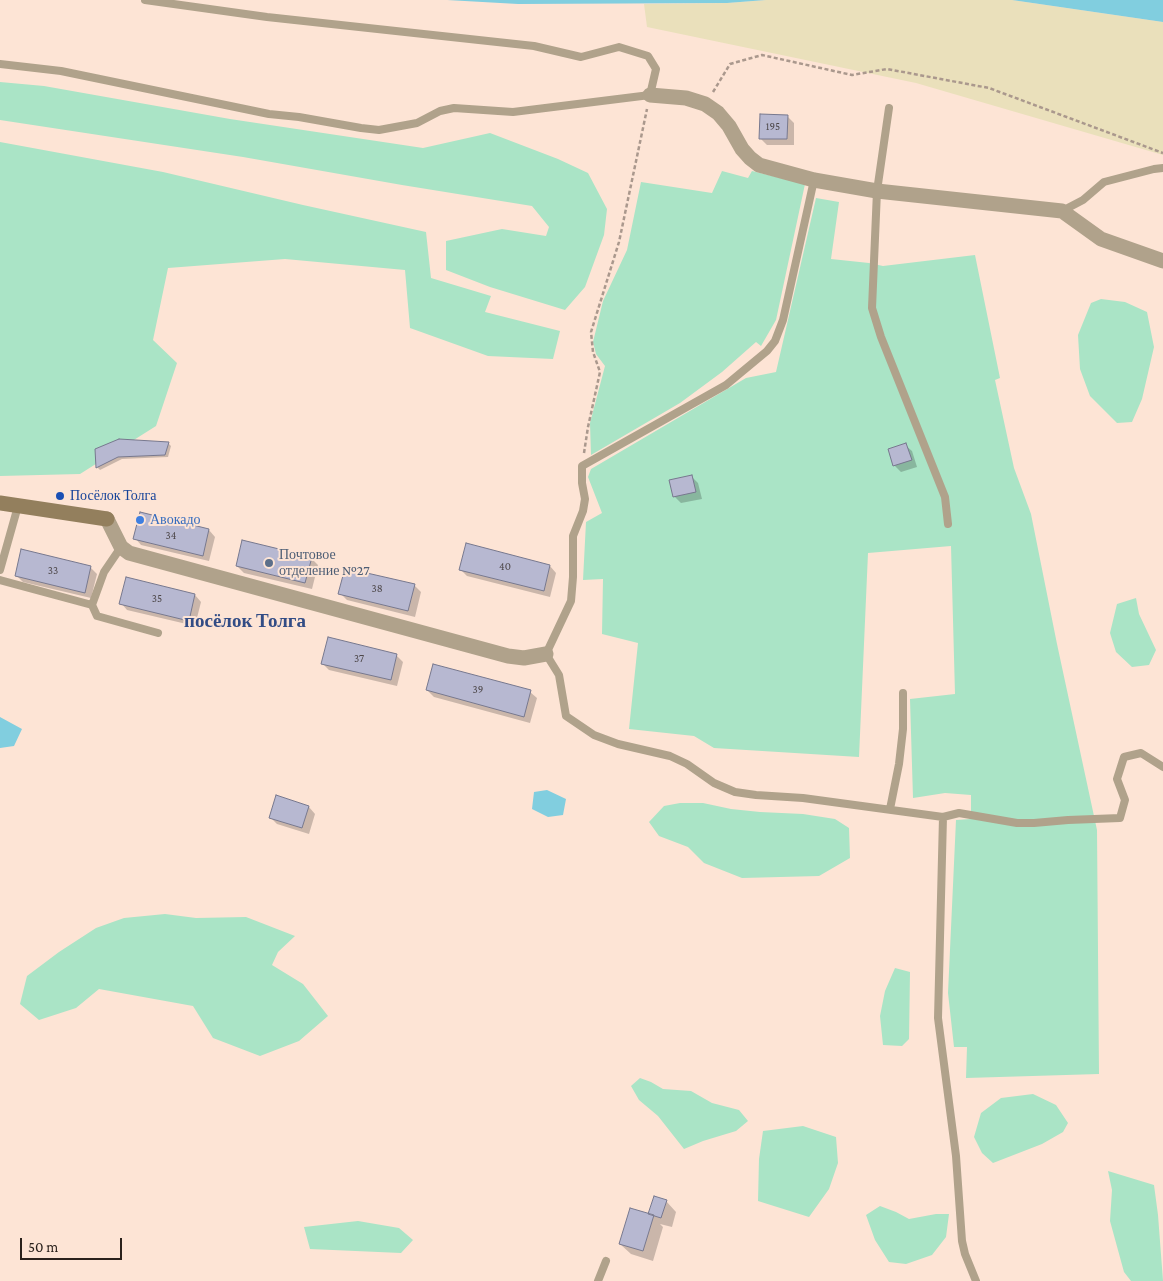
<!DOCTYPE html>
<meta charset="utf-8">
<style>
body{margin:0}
#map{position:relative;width:1163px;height:1281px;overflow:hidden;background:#fde4d5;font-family:"Crimson Pro",serif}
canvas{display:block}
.scale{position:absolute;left:20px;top:1238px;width:102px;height:22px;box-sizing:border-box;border:2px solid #2a211c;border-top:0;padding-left:6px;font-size:15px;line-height:18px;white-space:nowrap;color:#2a211c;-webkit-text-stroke:4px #fde4d5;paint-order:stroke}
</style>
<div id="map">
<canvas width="1163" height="1281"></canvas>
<div class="scale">50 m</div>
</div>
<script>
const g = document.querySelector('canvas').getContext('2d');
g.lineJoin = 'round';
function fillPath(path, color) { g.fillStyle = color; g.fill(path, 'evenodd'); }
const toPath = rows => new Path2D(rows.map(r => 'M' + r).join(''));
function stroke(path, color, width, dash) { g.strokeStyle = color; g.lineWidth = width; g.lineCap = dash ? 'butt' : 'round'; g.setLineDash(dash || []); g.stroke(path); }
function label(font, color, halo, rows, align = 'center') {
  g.font = font + ' "Crimson Pro",serif'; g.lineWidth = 4; g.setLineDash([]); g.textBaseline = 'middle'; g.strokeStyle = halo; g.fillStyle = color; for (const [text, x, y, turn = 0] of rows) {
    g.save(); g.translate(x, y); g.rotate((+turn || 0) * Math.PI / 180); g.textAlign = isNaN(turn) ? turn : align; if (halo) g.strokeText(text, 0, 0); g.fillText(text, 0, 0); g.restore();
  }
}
fillPath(toPath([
 [0,82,44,86,230,119,423,148,490,133,558,159,588,173,607,209,604,235,585,287,565,310,490,287,446,270,446,241,502,229,546,236,549,227,532,206,402,185,243,157,0,120],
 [0,142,163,172,303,205,426,232,431,278,491,296,485,312,560,331,553,359,488,356,410,328,405,270,285,259,168,268,153,340,177,363,156,426,80,474,0,476],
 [722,171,748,178,752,171,805,184,776,320,761,346,756,342,722,372,680,403,591,455,590,423,605,366,596,354,593,342,603,301,627,250,641,182,712,193],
 [816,198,839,202,831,259,869,263,883,266,975,255,1000,378,995,380,1014,468,1031,514,1057,644,1097,830,1099,1074,966,1078,967,1047,954,1047,948,993,956,820,971,819,971,795,945,793,913,798,910,699,955,694,951,546,868,553,859,757,714,748,694,736,629,729,638,643,602,634,603,579,583,580,586,522,602,513,588,477,591,469,746,378,776,372],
 [1101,299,1125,302,1147,312,1154,347,1142,399,1132,422,1117,423,1090,396,1080,369,1078,335,1091,303],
 [1136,598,1139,614,1156,650,1149,665,1132,667,1116,652,1110,633,1117,604],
 [680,803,703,803,731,809,760,812,803,814,835,819,849,828,850,858,819,876,742,878,704,863,688,847,659,836,649,822,664,806],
 [165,914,196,918,246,917,295,936,278,952,272,965,303,984,328,1016,299,1041,260,1056,213,1038,193,1006,99,989,76,1008,39,1020,20,1004,27,976,59,952,96,928,124,918],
 [895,968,910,972,909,1039,902,1046,883,1045,880,1016,885,991],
 [640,1078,651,1082,663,1089,691,1091,712,1103,739,1110,748,1121,736,1131,703,1141,684,1149,658,1116,639,1100,631,1086],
 [1033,1094,1056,1105,1068,1123,1063,1132,1042,1144,993,1163,982,1153,974,1137,981,1113,1001,1098],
 [803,1126,836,1137,838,1163,829,1189,809,1217,758,1201,759,1159,763,1131],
 [1108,1171,1154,1185,1158,1215,1163,1281,1131,1281,1124,1272,1110,1221,1112,1190],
 [880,1206,896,1212,909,1219,936,1214,949,1214,946,1237,932,1255,906,1264,889,1262,875,1240,866,1215],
 [358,1221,399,1228,413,1240,401,1253,310,1249,304,1227]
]), '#aae4c6');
fillPath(toPath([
 [766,0,1012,0,1163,22,1163,155,916,83,647,27,644,4,727,3]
]), '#eae0bb');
fillPath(toPath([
 [447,0,766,0,727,3,518,4],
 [1012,0,1163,0,1163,22],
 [0,717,22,729,14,746,0,748],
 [547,790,566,799,563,815,548,817,532,809,534,792]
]), '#81cedf');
fillPath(toPath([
 [787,116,794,123,794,145,767,145,760,138],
 [168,443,171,446,168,457,122,459,100,470,98,468,97,450],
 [905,445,912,451,917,467,901,472,895,466,889,450],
 [692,477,698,483,702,499,681,503,674,496],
 [209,530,215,537,209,561,141,545,135,538],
 [311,558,318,565,312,589,244,573,237,566],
 [550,566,556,573,550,597,467,576,461,570],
 [90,567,97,574,91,598,23,582,16,575],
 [414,585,421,592,415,617,347,600,340,593],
 [195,595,201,602,195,626,127,610,121,603],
 [396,655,403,662,397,686,329,670,322,663],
 [427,690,530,692,537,698,530,723,434,697],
 [277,797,309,807,315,814,309,834,277,824,271,818],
 [666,1201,676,1212,672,1227,660,1224,663,1227,653,1261,631,1254,620,1244,653,1216]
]), '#0003');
const building = toPath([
 [760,114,788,115,787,139,759,139,760,114],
 [119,439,169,442,165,455,118,457,96,468,95,449,119,439],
 [906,443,912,460,893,466,888,449,906,443],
 [692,475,696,492,673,497,669,480,692,475],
 [140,512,209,529,203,556,133,539,140,512],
 [242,540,312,557,305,583,236,566,242,540],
 [466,543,550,565,544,591,459,570,466,543],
 [21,549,91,566,85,593,15,576,21,549],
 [345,568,415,584,408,611,338,594,345,568],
 [126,577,195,594,189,621,119,604,126,577],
 [328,637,397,654,391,680,321,664,328,637],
 [433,664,531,690,524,717,426,690,433,664],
 [276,795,309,806,302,828,269,818,276,795],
 [654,1196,667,1200,661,1218,648,1214,654,1196],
 [630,1208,654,1215,643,1251,619,1244,630,1208]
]);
fillPath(building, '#b7b8d1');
stroke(building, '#77788e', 1);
stroke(toPath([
 [713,92,730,64,762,55,852,75,887,69,989,88,1163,153],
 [584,453,588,427,600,372,593,352,591,332,619,242,647,109]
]), '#aa988d', 2.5, [4, 2.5]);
stroke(toPath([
 [0,64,61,71,269,114,299,117,361,128,379,130,417,123,440,111,454,108,513,112,650,95,656,69,648,56,619,47,581,57,534,46,267,17,145,0],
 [889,108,877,191,872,308,881,337,945,497,948,524],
 [814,180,783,320,775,341,767,351,726,385,582,466,582,483,585,499,583,511,573,536,573,577,571,601,546,654,559,675,566,716,594,735,618,744,670,756,687,764,714,783,735,792,756,795,803,798,943,817,959,813,1017,823,1034,823,1068,820,1120,818,1125,800,1117,779,1124,757,1141,753,1163,767],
 [1062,211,1083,200,1104,182,1154,169,1163,168],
 [121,547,104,572,92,605,97,616,158,633],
 [0,570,18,506],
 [0,580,92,605],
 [890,809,899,764,903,729,903,693],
 [943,817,938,1018,956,1156,962,1241,965,1254,976,1281],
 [598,1281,606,1261]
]), '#b0a28b', 8);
stroke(toPath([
 [650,95,686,98,705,104,718,113,729,126,742,149,750,158,759,165,814,180,877,191,1062,211,1101,239,1163,261],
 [107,519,121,547,129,553,508,656,524,658,546,654]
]), '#b0a28b', 15);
stroke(toPath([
 [0,503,107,519]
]), '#937f5d', 15);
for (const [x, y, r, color] of [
 [60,496,5,"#1a4fb4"],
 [140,520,5,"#3f7fe0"],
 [269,563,5,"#5c6f8a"]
]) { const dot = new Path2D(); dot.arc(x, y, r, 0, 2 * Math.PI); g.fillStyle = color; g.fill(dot); stroke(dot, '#fde4d5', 2); }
label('11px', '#4d4749', null, [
 ["195",773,127],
 ["34",171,536],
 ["40",505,567],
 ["33",53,571],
 ["38",377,589],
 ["35",157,599],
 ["37",359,659],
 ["39",478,690]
]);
label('14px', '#164399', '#fde4d5', [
 ["Посёлок Толга",70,496]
], 'left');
label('14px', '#366cbe', '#fde4d5', [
 ["Авокадо",150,520]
], 'left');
label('14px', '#4e5e75', '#fde4d5', [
 ["Почтовое",279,555],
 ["отделение №27",279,571]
], 'left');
label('bold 19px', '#324c85', '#fde4d5', [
 ["посёлок Толга",245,621]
]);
</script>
